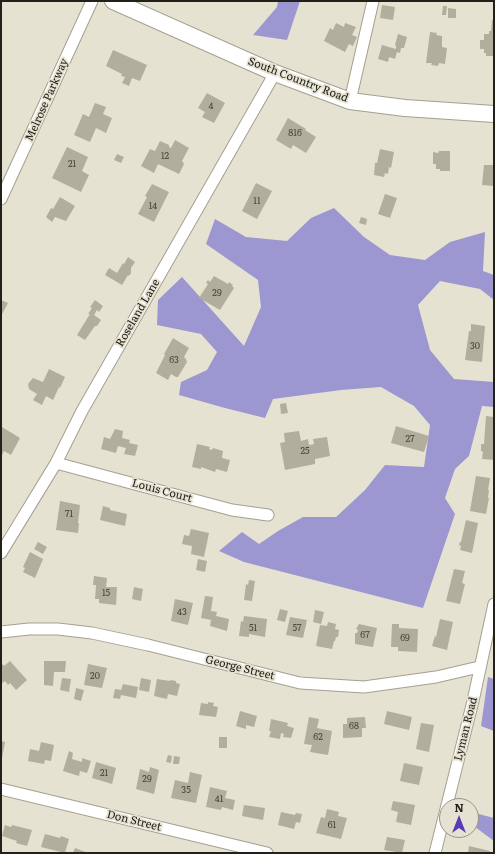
<!DOCTYPE html>
<style>
body{margin:0}
#map{position:relative;width:495px;height:854px;overflow:hidden;background:#e6e2d1;font-family:Literata,serif}
canvas{display:block}
.frame{position:absolute;inset:0;border:2px solid #212019;pointer-events:none}
.north{position:absolute;left:439px;top:798px;width:40px;height:40px;box-sizing:border-box;background:#e6e2d1;border:1px solid #979487;border-radius:50%;rotate:0deg;font-size:11px;font-weight:700;line-height:16px;text-align:center;color:#212019}
.north::after{content:'';display:block;margin:auto;width:14px;height:18px;background:#583ab2;clip-path:polygon(50% 0,100% 100%,50% 72%,0 100%)}
</style>
<div id="map">
<canvas width="495" height="854"></canvas>
<div class="frame"></div>
<div class="north">N</div>
</div>
<script>
const g = document.querySelector('canvas').getContext('2d');
g.lineJoin = 'round';
function fillPath(path, color) { g.fillStyle = color; g.fill(path, 'evenodd'); }
const toPath = rows => new Path2D(rows.map(r => 'M' + r).join(''));
function stroke(path, color, width, dash) { g.strokeStyle = color; g.lineWidth = width; g.lineCap = dash ? 'butt' : 'round'; g.setLineDash(dash || []); g.stroke(path); }
function label(font, color, halo, rows, align = 'center') {
  g.font = font + ' Literata,serif'; g.lineWidth = 3.5; g.setLineDash([]); g.textBaseline = 'middle'; g.strokeStyle = halo; g.fillStyle = color; for (const [text, x, y, turn = 0] of rows) {
    g.save(); g.translate(x, y); g.rotate((+turn || 0) * Math.PI / 180); g.textAlign = isNaN(turn) ? turn : align; if (halo) g.strokeText(text, 0, 0); g.fillText(text, 0, 0); g.restore();
  }
}
fillPath(toPath([
 [278,1,300,1,287,40,253,35,277,7],
 [334,208,364,237,390,255,425,260,450,242,485,232,483,271,494,275,494,300,480,289,440,281,418,305,430,350,454,379,494,382,494,407,482,406,469,456,455,469,445,498,455,514,423,608,244,562,219,551,242,532,259,544,278,531,303,517,336,517,365,490,385,465,424,467,430,425,414,406,381,387,341,390,273,399,265,418,225,408,179,395,181,382,207,370,217,352,201,334,157,325,158,300,182,277,244,346,261,307,258,280,206,244,215,219,246,237,287,241,311,218],
 [488,677,494,679,494,731,481,726],
 [471,812,494,818,494,841,471,824]
]), '#9c96d1');
fillPath(toPath([
 [382,5,395,7,393,20,380,18],
 [443,6,447,6,446,15,442,15],
 [448,8,456,9,456,18,448,18],
 [492,20,494,20,494,56,486,56,486,53,484,53,484,49,480,49,480,40,484,40,484,34,489,34,489,31,491,31],
 [336,23,344,27,345,23,356,27,352,35,357,37,353,46,349,44,345,52,324,41,330,28,333,30],
 [430,32,437,33,436,35,442,36,442,47,447,48,445,64,439,63,438,66,431,65,432,63,426,63],
 [398,34,407,37,404,48,401,48,400,53,397,52,395,59,389,57,388,62,378,59,382,45,396,49,396,46,395,45],
 [113,50,147,65,140,81,132,78,129,86,122,83,125,77,121,76,122,74,106,66],
 [207,93,225,103,214,123,202,117,205,112,198,108],
 [95,103,106,107,103,114,112,118,106,133,96,128,90,142,74,135,83,114,89,117],
 [288,118,306,129,305,130,316,137,306,153,293,145,291,149,276,140],
 [175,140,189,148,182,161,184,164,179,174,158,164,154,173,141,166,150,149,155,151,160,141,169,145,169,147,171,148],
 [67,147,88,157,82,171,89,175,81,192,52,178],
 [380,149,394,152,391,168,389,167,388,174,385,173,384,177,374,175,375,163,377,163],
 [439,151,450,151,450,171,440,171,440,169,436,169,436,164,433,164,433,152,438,153],
 [117,154,124,157,121,163,114,160],
 [484,165,494,165,494,186,482,185],
 [256,183,272,191,257,219,242,211],
 [152,184,169,192,154,222,138,214,147,197,145,196],
 [385,194,397,198,390,218,378,214],
 [60,197,75,206,66,221,55,217,52,222,46,217,51,208,53,209],
 [361,217,367,219,366,225,359,223],
 [128,257,135,262,131,268,131,273,129,276,128,275,122,285,105,275,109,268,117,273,123,263,124,264],
 [214,276,228,284,229,282,233,285,232,286,234,288,220,310,199,298,208,284,206,283,208,280,210,282],
 [1,300,8,303,1,316],
 [95,300,103,306,99,312,97,310,94,315,101,320,97,326,95,326,85,340,77,335,90,314,88,314,92,308,90,307],
 [471,324,485,326,482,362,465,360,469,331,471,331],
 [173,338,189,348,184,357,186,359,187,362,178,377,176,377,171,374,168,380,156,373,165,355,164,354],
 [49,369,65,377,60,388,59,387,53,400,46,396,42,405,33,400,37,394,29,389,28,384,33,378,43,382],
 [286,403,288,413,281,414,280,404],
 [486,416,494,417,494,460,482,459,483,452,481,451,481,444,484,444],
 [396,426,429,436,424,452,391,443],
 [2,427,20,438,11,455,4,451,1,457],
 [115,429,123,431,122,438,130,440,129,443,138,445,135,456,124,454,126,448,118,446,116,453,101,449,104,437,110,439],
 [299,431,301,441,308,439,309,445,314,444,313,439,327,437,330,456,315,459,315,464,285,470,280,443,285,442,284,433],
 [197,444,210,447,209,449,212,450,213,448,223,451,222,458,230,460,227,472,216,469,215,472,201,467,201,469,192,467],
 [476,476,490,478,488,490,489,490,488,498,489,498,486,514,470,511],
 [60,501,80,505,78,523,79,523,78,533,56,530],
 [103,506,110,508,110,510,127,514,125,526,100,520],
 [466,520,478,523,472,553,460,550,461,546,459,545,460,542,461,542],
 [191,529,209,533,204,557,191,554,192,546,182,544,184,535,189,536],
 [38,542,47,547,43,554,34,549],
 [30,552,43,559,35,578,23,572,25,568,23,567],
 [198,559,207,561,205,572,196,570],
 [454,569,465,571,462,583,465,584,460,604,446,601],
 [94,576,107,578,106,587,117,587,116,605,99,603,99,599,95,599,96,585,93,585],
 [249,580,255,581,252,601,244,600,246,584,248,585],
 [134,587,143,589,141,601,132,599],
 [205,596,213,597,211,611,217,612,216,616,229,619,227,631,210,626,211,620,201,618],
 [175,599,193,603,188,625,171,621],
 [280,609,288,611,285,622,277,620],
 [315,610,324,612,321,624,313,622],
 [244,616,267,619,265,637,249,634,249,637,239,636,241,621,243,622],
 [290,617,307,620,303,638,286,635],
 [440,619,453,622,447,650,432,646,435,636,436,637],
 [328,622,336,624,335,629,339,630,338,637,336,637,335,641,334,641,332,649,316,646,320,625,327,626],
 [359,624,377,628,373,647,355,644,355,633,357,633,358,630,356,629],
 [392,624,399,624,399,628,418,629,417,652,398,651,398,647,391,647],
 [10,661,27,680,16,690,10,683,8,685,5,681,1,684,1,666,3,664,4,666],
 [44,661,66,661,65,672,54,672,53,686,44,685],
 [88,664,107,668,102,688,84,685],
 [62,678,71,679,69,692,60,690],
 [141,678,151,680,149,692,139,690],
 [157,679,170,681,170,680,176,681,176,683,180,684,177,696,168,694,167,699,154,696],
 [123,684,138,687,136,698,121,695,120,699,113,698,115,689,121,690],
 [76,688,84,690,81,701,74,699],
 [208,702,214,703,213,706,218,707,216,717,199,715,201,703,208,704],
 [240,711,257,716,254,727,246,725,246,729,236,726],
 [387,711,412,717,409,730,384,724],
 [309,717,319,719,317,728,332,731,328,755,310,752,312,745,304,744],
 [365,717,366,728,362,728,362,737,343,738,343,724,347,724,347,718],
 [271,719,288,723,287,726,294,728,291,738,283,737,284,734,281,733,280,739,269,737,271,731,269,731],
 [421,723,434,725,429,752,416,749],
 [219,737,227,737,227,748,219,748],
 [1,741,5,742,2,758,1,758],
 [41,742,54,745,51,761,45,760,44,764,28,761,30,749,39,751],
 [69,751,73,753,72,759,82,762,82,758,91,761,87,773,80,771,79,776,63,771],
 [168,755,172,756,171,763,166,762],
 [174,756,180,757,179,764,173,764],
 [96,762,116,768,112,784,92,778],
 [404,763,423,767,419,785,400,781],
 [150,767,159,770,154,794,136,789,140,769,149,772],
 [190,772,202,775,196,803,171,798,175,780,188,783],
 [210,787,227,791,225,798,235,800,233,810,222,807,221,810,206,807],
 [393,801,415,805,411,825,396,822,398,812,391,810],
 [244,805,265,808,263,820,242,816],
 [327,809,339,812,338,816,347,818,341,839,316,833,321,817,325,818],
 [281,812,295,815,296,813,302,814,300,823,296,822,294,829,278,825],
 [5,825,11,827,12,825,32,830,27,846,16,843,17,841,2,836],
 [45,834,60,838,61,836,69,839,65,853,41,847],
 [387,837,405,840,402,853,384,850],
 [469,846,490,851,490,853,468,853],
 [75,848,88,853,73,853]
]), '#b1ae9d');
const street = toPath([
 [350,101,373,1],
 [1,199,92,1],
 [56,463,232,510,268,515],
 [1,553,56,463,82,411,275,73],
 [1,632,29,629,58,629,92,633,148,645,300,683,364,687,436,677,479,667],
 [1,789,267,853],
 [435,853,473,701,494,604]
]);
const secondary = toPath([
 [113,1,275,73,350,101,405,108,494,114]
]);
stroke(street, '#a4a090', 13);
stroke(secondary, '#a4a090', 18);
stroke(street, '#fff', 11);
stroke(secondary, '#fff', 16);
label('9px', '#45443a', null, [
 ["4",211,106],
 ["816",295,133],
 ["12",165,156],
 ["21",72,164],
 ["11",257,201],
 ["14",153,206],
 ["29",217,293],
 ["30",475,346],
 ["63",174,360],
 ["27",410,439],
 ["25",305,451],
 ["71",69,514],
 ["15",106,593],
 ["43",182,612],
 ["51",253,628],
 ["57",297,628],
 ["67",365,635],
 ["69",405,638],
 ["20",95,676],
 ["68",354,726],
 ["62",318,737],
 ["21",104,773],
 ["29",147,779],
 ["35",186,790],
 ["41",219,799],
 ["61",332,825]
]);
label('11px', '#212019', '#e6e2d1', [
 ["South Country Road",298,80,21],
 ["Melrose Parkway",47,100,-66],
 ["Roseland Lane",138,313,-60],
 ["Louis Court",162,491,15],
 ["George Street",240,668,14],
 ["Lyman Road",466,729,-76],
 ["Don Street",134,821,14]
]);
</script>
